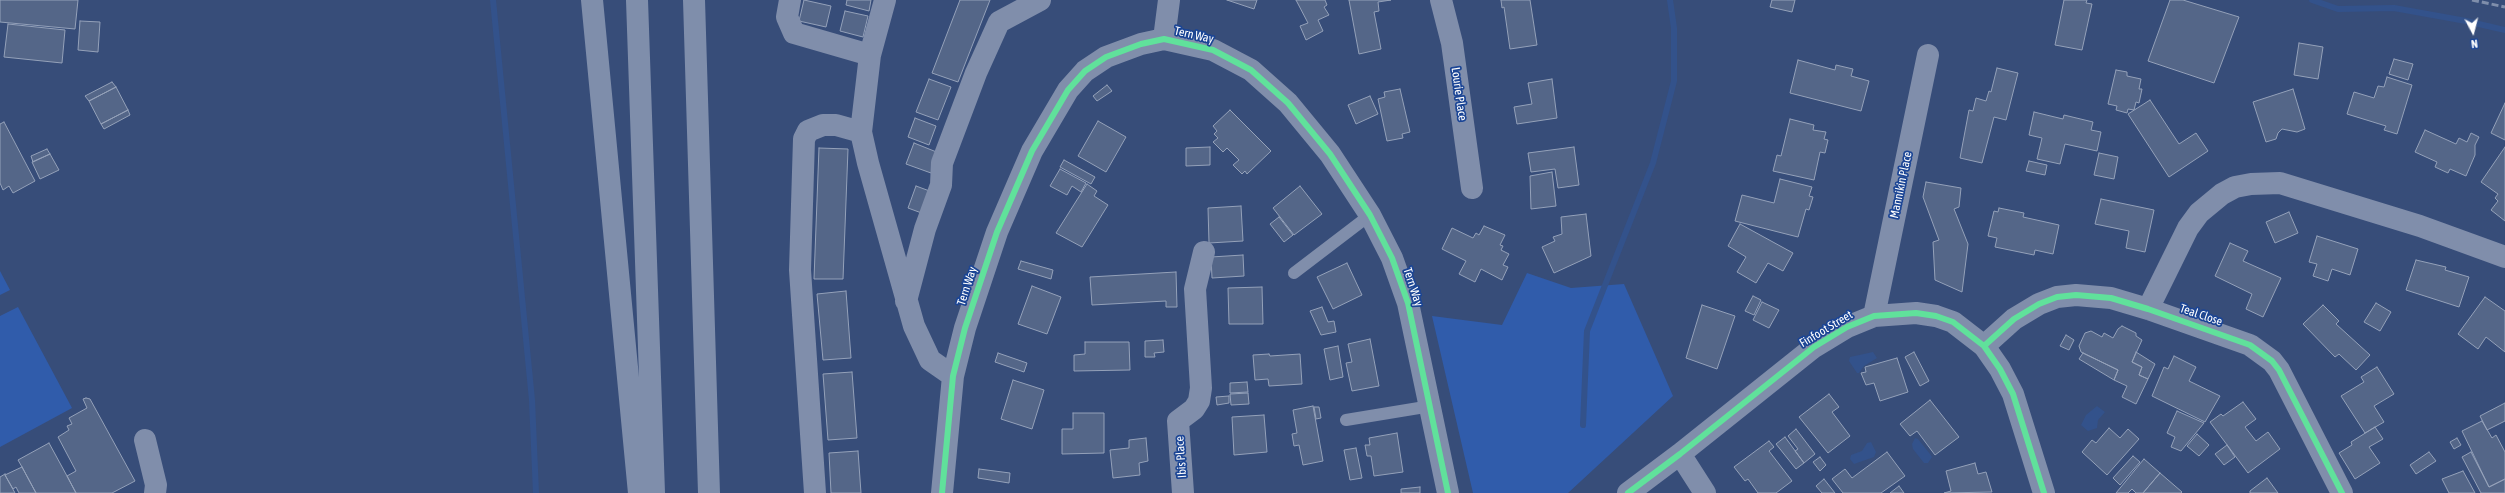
<!DOCTYPE html>
<style>
body{margin:0}
#map{position:relative;width:2505px;height:493px;overflow:hidden;background:#374d79;font-family:"Asap Condensed",sans-serif}
canvas{display:block}
.north{position:absolute;left:2453px;top:12px;width:40px;height:40px;-webkit-text-stroke:3px #1b4595;paint-order:stroke;rotate:173deg;font-size:11px;font-weight:700;line-height:16px;text-align:center;color:#fff}
.north::after{content:'';display:block;margin:auto;width:14px;height:18px;background:#fff;clip-path:polygon(50% 0,100% 100%,50% 72%,0 100%)}
</style>
<div id="map">
<canvas width="2505" height="493"></canvas>
<div class="north">N</div>
</div>
<script>
const g = document.querySelector('canvas').getContext('2d');
g.lineJoin = 'round';
function fillPath(path, color) { g.fillStyle = color; g.fill(path, 'evenodd'); }
const toPath = rows => new Path2D(rows.map(r => 'M' + r).join(''));
function stroke(path, color, width, dash) { g.strokeStyle = color; g.lineWidth = width; g.lineCap = dash ? 'butt' : 'round'; g.setLineDash(dash || []); g.stroke(path); }
function label(font, color, halo, rows, align = 'center') {
  g.font = font + ' "Asap Condensed",sans-serif'; g.lineWidth = 3.5; g.setLineDash([]); g.textBaseline = 'middle'; g.strokeStyle = halo; g.fillStyle = color; for (const [text, x, y, turn = 0] of rows) {
    g.save(); g.translate(x, y); g.rotate((+turn || 0) * Math.PI / 180); g.textAlign = isNaN(turn) ? turn : align; if (halo) g.strokeText(text, 0, 0); g.fillText(text, 0, 0); g.restore();
  }
}
fillPath(toPath([
 [0,271,10,290,0,295],
 [1527,273,1571,288,1624,284,1673,396,1568,493,1473,493,1432,316,1502,325],
 [18,307,72,408,0,447,0,316]
]), '#305cab');
fillPath(toPath([
 [1873,352,1877,358,1864,366,1859,373,1857,373,1849,361,1850,357],
 [2097,406,2105,412,2098,420,2097,428,2088,431,2081,425,2086,415],
 [1915,438,1918,439,1930,454,1932,457,1928,463,1924,463,1913,449,1912,444],
 [1871,442,1876,452,1874,457,1854,464,1850,459,1851,455,1862,451,1867,443]
]), '#33528b');
stroke(toPath([
 [493,0,532,400,536,493],
 [2312,0,2338,9,2394,8,2466,21,2505,30],
 [1583,425,1587,331,1653,163,1674,81,1674,28,1670,0]
]), '#33528b', 6);
const building = toPath([
 [0,0,78,0,75,29,0,22,0,0],
 [804,0,831,6,826,27,799,21,804,0],
 [847,0,871,0,869,11,846,5,847,0],
 [960,0,990,0,958,82,932,73,960,0],
 [1227,0,1257,0,1254,9,1227,0],
 [1296,0,1325,0,1327,5,1324,7,1329,15,1318,20,1323,31,1306,40,1300,26,1308,23,1296,0],
 [1349,0,1391,0,1378,2,1379,11,1374,12,1381,49,1359,54,1349,0],
 [1501,0,1530,0,1537,45,1510,49,1504,7,1502,8,1501,0],
 [1772,0,1795,0,1792,12,1770,7,1772,0],
 [2064,0,2087,0,2086,3,2092,4,2082,50,2055,45,2064,0],
 [2170,0,2183,0,2239,17,2214,83,2148,61,2170,0],
 [845,11,868,16,863,37,840,31,845,11],
 [80,21,100,22,98,52,78,50,80,21],
 [8,24,65,30,62,63,4,57,8,24],
 [2299,43,2323,47,2318,79,2294,75,2299,43],
 [2394,59,2413,64,2408,80,2389,74,2394,59],
 [1798,60,1835,70,1836,65,1853,69,1851,76,1869,81,1861,111,1790,93,1798,60],
 [1997,68,2018,73,2006,120,1994,117,1982,163,1960,158,1969,110,1973,111,1976,98,1986,101,1989,91,1991,92,1997,68],
 [2116,70,2127,72,2127,76,2141,79,2139,89,2142,89,2139,103,2136,102,2134,110,2128,109,2127,113,2116,110,2117,106,2108,104,2116,70],
 [2387,77,2412,85,2397,134,2384,130,2386,126,2347,114,2354,92,2374,98,2378,86,2384,87,2387,77],
 [929,79,951,87,938,120,916,112,929,79],
 [1552,79,1557,118,1517,124,1514,107,1532,104,1528,83,1552,79],
 [112,82,116,87,89,101,85,96,112,82],
 [1107,85,1112,91,1097,101,1093,96,1107,85],
 [116,87,128,110,101,124,89,101,116,87],
 [1400,89,1410,132,1402,134,1403,138,1387,141,1378,99,1385,97,1384,92,1400,89],
 [2293,89,2305,129,2297,132,2282,129,2278,133,2276,139,2266,142,2253,102,2293,89],
 [1370,96,1378,114,1356,124,1348,105,1370,96],
 [2150,100,2179,144,2196,133,2208,151,2169,177,2128,114,2150,100],
 [2505,103,2505,140,2491,133,2505,103],
 [128,110,130,115,104,129,101,124,128,110],
 [1230,110,1271,151,1247,174,1245,171,1242,174,1233,165,1239,160,1227,148,1223,152,1213,142,1218,138,1214,134,1217,131,1213,126,1230,110],
 [2034,112,2063,119,2064,115,2093,122,2091,130,2101,132,2097,151,2065,144,2060,164,2037,159,2042,138,2029,135,2034,112],
 [915,118,936,126,929,145,908,137,915,118],
 [1790,119,1814,125,1813,130,1826,132,1824,139,1828,140,1825,153,1820,152,1814,180,1773,171,1777,155,1781,156,1790,119],
 [1098,121,1126,137,1106,172,1078,156,1098,121],
 [4,122,35,181,13,193,9,186,3,190,0,183,0,124,4,122],
 [2425,130,2456,144,2459,138,2467,142,2471,133,2479,137,2475,145,2475,155,2466,176,2450,169,2448,173,2435,167,2437,162,2415,152,2425,130],
 [914,143,939,153,931,173,906,164,914,143],
 [1210,147,1210,165,1186,166,1186,148,1210,147],
 [1574,147,1579,185,1558,188,1555,169,1531,172,1528,153,1574,147],
 [2505,147,2505,221,2491,210,2498,201,2495,198,2498,194,2481,182,2505,147],
 [819,148,848,149,843,279,814,279,819,148],
 [47,149,50,154,33,162,31,156,47,149],
 [2099,153,2118,157,2114,179,2094,175,2099,153],
 [50,154,59,170,40,179,32,162,50,154],
 [1064,160,1095,177,1091,184,1060,167,1064,160],
 [2029,161,2047,165,2045,175,2026,171,2029,161],
 [1060,169,1086,183,1081,192,1072,186,1067,195,1050,186,1060,169],
 [1552,172,1556,206,1531,209,1530,176,1552,172],
 [1780,179,1812,187,1809,196,1813,197,1809,210,1806,209,1798,237,1735,221,1742,195,1774,203,1780,179],
 [1926,182,1961,188,1959,207,1954,209,1968,244,1962,292,1935,280,1933,242,1939,240,1923,197,1926,182],
 [1087,184,1097,191,1094,196,1108,205,1082,247,1056,233,1087,184],
 [916,186,935,193,927,215,908,208,916,186],
 [1300,186,1322,214,1294,235,1273,208,1300,186],
 [2101,199,2154,210,2145,252,2126,248,2129,231,2095,224,2101,199],
 [1241,206,1243,241,1209,243,1208,208,1241,206],
 [1999,208,2024,213,2023,217,2059,225,2053,254,2035,250,2034,255,1995,247,1997,238,1988,236,1994,211,1998,212,1999,208],
 [2289,212,2298,233,2275,243,2266,222,2289,212],
 [1586,214,1591,256,1554,273,1542,247,1555,241,1553,237,1562,234,1561,217,1586,214],
 [1279,217,1293,235,1284,242,1270,224,1279,217],
 [1740,224,1793,253,1783,271,1768,263,1756,283,1737,272,1746,257,1728,246,1740,224],
 [1484,226,1505,235,1500,245,1503,246,1501,250,1509,254,1503,265,1508,267,1502,280,1481,269,1475,282,1459,274,1466,261,1442,249,1452,228,1473,238,1476,233,1479,235,1484,226],
 [2317,236,2358,249,2350,275,2332,269,2328,281,2313,276,2317,264,2309,262,2317,236],
 [2230,243,2248,251,2243,261,2281,278,2263,317,2246,309,2252,294,2215,276,2230,243],
 [1243,255,1244,276,1212,278,1211,257,1243,255],
 [2416,260,2446,267,2445,270,2469,277,2459,307,2406,290,2416,260],
 [1021,261,1053,270,1051,279,1018,269,1021,261],
 [1347,263,1362,295,1333,309,1317,277,1347,263],
 [1176,272,1177,307,1166,307,1166,301,1092,305,1090,277,1176,272],
 [1032,286,1061,297,1047,334,1018,324,1032,286],
 [1262,287,1263,324,1229,324,1228,288,1262,287],
 [846,291,851,358,823,360,817,294,846,291],
 [1753,296,1761,300,1754,315,1745,311,1753,296],
 [2485,297,2505,311,2505,352,2486,337,2478,349,2458,334,2485,297],
 [1762,302,1779,310,1769,328,1753,320,1762,302],
 [2376,303,2391,312,2380,331,2364,322,2376,303],
 [1702,305,1735,316,1717,369,1686,358,1702,305],
 [2323,305,2339,321,2336,324,2370,355,2356,370,2339,354,2335,357,2303,324,2323,305],
 [1322,307,1328,322,1334,321,1336,332,1321,335,1310,311,1322,307],
 [2122,326,2136,333,2136,336,2142,340,2132,362,2142,367,2139,375,2148,379,2136,404,2122,397,2127,386,2114,380,2118,370,2081,352,2079,346,2085,333,2091,331,2102,337,2104,333,2113,338,2118,329,2122,326],
 [2066,335,2074,340,2069,350,2060,346,2066,335],
 [1370,339,1379,386,1352,391,1346,363,1352,362,1348,344,1370,339],
 [1163,340,1164,352,1154,353,1155,357,1145,357,1145,341,1163,340],
 [1085,342,1129,342,1130,370,1074,371,1074,355,1085,354,1085,342],
 [1338,346,1343,377,1330,380,1324,349,1338,346],
 [1914,352,1929,381,1920,386,1905,357,1914,352],
 [2136,352,2155,364,2148,379,2139,375,2142,367,2132,362,2136,352],
 [998,353,1027,363,1024,372,995,362,998,353],
 [2083,353,2118,370,2114,380,2079,359,2083,353],
 [1269,354,1270,356,1300,354,1302,384,1269,386,1268,379,1255,380,1253,355,1269,354],
 [2174,356,2196,367,2189,381,2220,396,2205,422,2152,396,2164,367,2168,369,2174,356],
 [1897,358,1908,392,1880,401,1874,383,1866,385,1861,373,1866,372,1865,367,1897,358],
 [2377,367,2394,394,2374,406,2384,422,2365,433,2341,396,2364,382,2361,377,2377,367],
 [852,372,857,438,828,440,823,374,852,372],
 [1013,380,1044,390,1032,429,1001,419,1013,380],
 [1247,382,1248,392,1230,393,1230,383,1247,382],
 [1248,393,1249,404,1231,405,1230,394,1248,393],
 [1829,394,1839,407,1832,412,1850,436,1828,453,1799,417,1829,394],
 [1229,396,1229,403,1217,405,1216,397,1229,396],
 [86,398,90,399,135,481,112,493,76,493,67,476,76,471,58,437,69,430,67,426,72,424,69,418,87,408,83,399,86,398],
 [1930,400,1959,437,1935,455,1917,431,1910,436,1900,424,1930,400],
 [2243,402,2256,419,2245,427,2256,441,2268,432,2280,449,2248,473,2210,422,2221,414,2223,416,2243,402],
 [2505,403,2505,421,2487,430,2480,416,2505,403],
 [1313,406,1323,461,1303,465,1299,445,1294,446,1292,434,1297,433,1293,410,1313,406],
 [1314,407,1319,407,1321,418,1316,419,1314,407],
 [2177,411,2204,423,2181,451,2171,447,2175,437,2167,433,2177,411],
 [1073,413,1104,413,1104,453,1062,454,1062,429,1073,429,1073,413],
 [1264,415,1267,452,1234,455,1232,417,1264,415],
 [2482,421,2492,438,2496,435,2505,452,2505,479,2489,487,2462,431,2482,421],
 [2375,427,2383,439,2369,447,2380,463,2355,479,2339,453,2352,445,2351,442,2375,427],
 [2109,428,2120,438,2128,429,2139,439,2107,475,2082,452,2092,440,2096,443,2109,428],
 [1796,429,1815,454,1804,463,1795,451,1798,449,1788,436,1796,429],
 [1397,433,1403,472,1374,476,1371,456,1367,456,1365,445,1370,445,1369,438,1397,433],
 [2197,434,2209,445,2199,456,2187,446,2197,434],
 [1785,437,1804,463,1796,469,1776,444,1785,437],
 [1146,438,1148,461,1139,463,1140,475,1113,478,1110,450,1129,448,1129,440,1146,438],
 [2457,438,2461,445,2454,449,2450,442,2457,438],
 [1769,441,1774,447,1769,451,1792,481,1776,493,1758,493,1748,479,1745,481,1734,467,1769,441],
 [49,443,67,476,76,493,36,493,22,467,18,460,49,443],
 [2227,445,2235,457,2224,465,2215,454,2227,445],
 [1356,448,1362,478,1350,480,1344,450,1356,448],
 [858,451,861,493,831,493,829,453,858,451],
 [1887,452,1905,476,1881,493,1843,493,1832,479,1845,469,1852,478,1887,452],
 [2429,452,2436,461,2416,474,2410,465,2429,452],
 [2471,452,2489,487,2505,479,2505,493,2481,493,2462,457,2471,452],
 [2133,456,2140,462,2120,485,2113,478,2133,456],
 [1820,457,1826,465,1820,471,1813,462,1820,457],
 [2144,459,2160,473,2143,493,2136,493,2132,489,2128,493,2116,493,2144,459],
 [1975,463,1978,474,1986,472,1992,492,1944,493,1951,491,1946,471,1975,463],
 [22,467,36,493,19,493,16,487,13,489,5,475,22,467],
 [979,469,1010,473,1009,483,978,478,979,469],
 [2463,471,2475,493,2449,493,2442,479,2463,471],
 [2160,473,2182,492,2181,493,2143,493,2160,473],
 [5,474,5,475,15,493,0,493,0,477,5,474],
 [2267,478,2278,493,2250,493,2250,491,2267,478],
 [1824,479,1835,493,1822,493,1816,486,1824,479],
 [1899,486,1904,493,1890,493,1899,486],
 [1420,487,1420,493,1401,493,1401,489,1420,487]
]);
fillPath(building, '#546688');
stroke(building, '#94a1b9', 1);
stroke(toPath([
 [1294,273,1370,215],
 [1346,420,1431,406]
]), '#808eab', 12);
stroke(toPath([
 [790,0,787,17,794,33,870,55,861,132,868,163,914,326,930,360,953,376],
 [1441,0,1452,43,1472,188],
 [1164,39,1169,0],
 [870,55,885,0],
 [906,301,925,229,941,185,942,163,976,73,999,22,1040,0],
 [2148,309,2188,228,2199,213,2222,194,2235,187,2251,184,2280,183,2420,226,2505,257],
 [1874,316,1928,55],
 [1984,346,2014,319,2039,304,2057,297,2076,295,2111,298,2148,309,2250,345,2272,361,2279,370,2342,493],
 [145,440,156,485,155,493],
 [1680,454,1705,493],
 [815,493,800,270,804,139,808,131,823,125,836,125,861,132],
 [942,493,953,376,965,328,997,232,1032,151,1068,90,1085,71,1106,57,1141,44,1164,39,1213,50,1251,70,1288,103,1330,154,1370,215,1392,258,1408,303,1448,493],
 [1183,493,1178,421,1194,409,1199,401,1201,388,1195,289,1204,252],
 [1628,493,1680,454,1814,347,1847,327,1874,316,1916,313,1936,316,1953,322,1984,346,2000,369,2013,394,2044,493]
]), '#808eab', 22);
stroke(toPath([
 [592,0,639,493],
 [637,0,654,493],
 [694,0,709,493]
]), '#7f8eab', 22);
stroke(toPath([
 [2472,0,2505,7]
]), '#7f8eab', 3, [7, 3]);
stroke(toPath([
 [1984,346,2014,319,2039,304,2057,297,2076,295,2111,298,2148,309,2250,345,2272,361,2279,370,2342,493],
 [942,493,953,376,965,328,997,232,1032,151,1068,90,1085,71,1106,57,1141,44,1164,39,1213,50,1251,70,1288,103,1330,154,1370,215,1392,258,1408,303,1448,493],
 [1628,493,1680,454,1814,347,1847,327,1874,316,1916,313,1936,316,1953,322,1984,346,2000,369,2013,394,2044,493]
]), '#60e19b', 6);
label('12px', '#fff', '#1b4595', [
 ["Tern Way",1194,35,13],
 ["Lourie Place",1459,94,82],
 ["Mannikin Place",1901,185,-78],
 ["Tern Way",967,286,-72],
 ["Tern Way",1413,287,72],
 ["Teal Close",2201,315,19],
 ["Finfoot Street",1826,329,-31],
 ["Ibis Place",1181,457,-94]
]);
</script>
